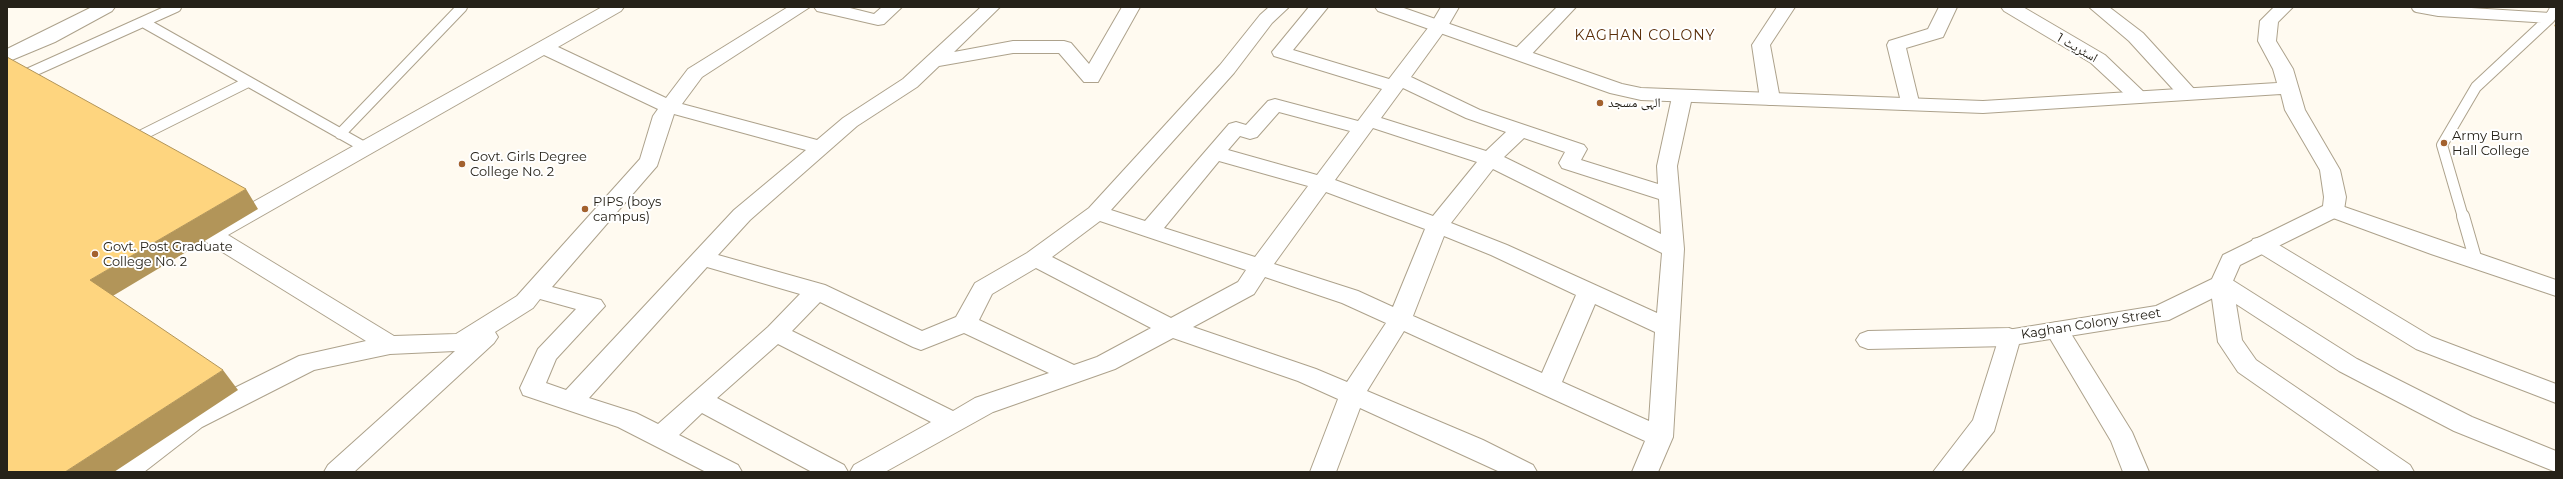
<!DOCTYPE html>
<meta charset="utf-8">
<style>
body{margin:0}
#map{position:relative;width:2563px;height:479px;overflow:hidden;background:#fffaf0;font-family:Montserrat,sans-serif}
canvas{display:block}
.frame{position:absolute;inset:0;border:8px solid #262219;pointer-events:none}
</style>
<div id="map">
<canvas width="2563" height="479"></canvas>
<div class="frame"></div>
</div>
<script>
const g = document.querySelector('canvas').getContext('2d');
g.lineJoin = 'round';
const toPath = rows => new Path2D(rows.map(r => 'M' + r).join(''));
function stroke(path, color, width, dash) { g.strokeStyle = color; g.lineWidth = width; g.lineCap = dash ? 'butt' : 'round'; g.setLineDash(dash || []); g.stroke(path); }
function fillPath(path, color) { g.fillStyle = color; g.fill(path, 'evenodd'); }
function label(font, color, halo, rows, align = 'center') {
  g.font = font + ' Montserrat,"Noto Naskh Arabic",sans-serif'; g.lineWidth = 4; g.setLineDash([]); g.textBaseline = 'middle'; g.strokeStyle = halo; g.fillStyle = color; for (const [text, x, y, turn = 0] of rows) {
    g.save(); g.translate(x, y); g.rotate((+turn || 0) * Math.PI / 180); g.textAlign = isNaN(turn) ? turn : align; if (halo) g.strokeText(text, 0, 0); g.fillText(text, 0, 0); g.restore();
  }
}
const serviceFar1 = toPath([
 [2417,7,2439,11,2550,18,2556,7],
 [143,22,366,148],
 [7,83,176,7],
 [340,134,462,7],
 [132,140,248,82],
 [2463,217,2442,145,2476,87,2550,18]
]);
const service = toPath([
 [2463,216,2476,261]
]);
const minor = toPath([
 [92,7,115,7,112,11,55,42,7,62,7,49,92,7],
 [602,7,624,7,621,11,558,47,666,98,688,69,788,7,810,7,702,77,682,104,817,140,843,118,903,79,981,7,1000,7,954,52,1013,41,1064,41,1071,43,1089,64,1122,7,1140,7,1098,82,1084,82,1059,53,1013,53,939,66,917,87,857,126,750,220,718,255,825,285,922,331,956,317,975,283,1027,253,1089,208,1220,65,1260,15,1269,7,1289,7,1272,23,1234,73,1111,210,1145,221,1229,124,1236,122,1246,125,1268,101,1275,99,1358,121,1382,89,1274,56,1272,52,1309,7,1328,7,1293,50,1389,79,1431,24,1441,7,1459,7,1448,26,1411,77,1480,110,1584,145,1587,149,1581,160,1658,184,1657,166,1672,97,1675,93,1682,91,1689,93,1692,97,1677,166,1684,249,1673,437,1658,472,1632,472,1645,441,1404,331,1367,391,1483,440,1533,465,1537,472,1500,472,1360,408,1336,472,1310,472,1338,399,1298,381,1173,338,1115,369,993,412,885,472,850,472,854,465,931,422,778,344,717,398,844,465,848,472,812,472,702,413,679,435,738,465,742,472,706,472,618,427,523,395,520,388,538,349,576,309,540,299,533,308,495,332,498,337,494,343,354,472,324,472,328,465,455,351,390,354,314,370,202,427,144,472,112,472,116,465,184,413,299,356,366,341,203,240,200,235,203,230,602,7],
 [544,55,658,109,653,116,640,159,517,296,456,334,394,336,228,235,544,55],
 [1403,88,1466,118,1506,132,1486,151,1381,118,1403,88],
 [1279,112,1350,131,1317,175,1228,150,1240,136,1250,139,1257,137,1279,112],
 [674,114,806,150,734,210,566,390,546,383,556,359,605,306,601,300,552,287,657,166,674,114],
 [1373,128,1477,162,1433,216,1335,180,1373,128],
 [1524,138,1565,152,1559,163,1562,168,1659,199,1661,234,1504,157,1524,138],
 [1219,161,1308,186,1255,257,1164,228,1219,161],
 [1493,169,1662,253,1657,313,1507,245,1451,223,1493,169],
 [1326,192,1425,229,1393,307,1358,291,1274,264,1326,192],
 [1100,221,1246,270,1238,282,1171,318,1052,257,1100,221],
 [1444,236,1491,255,1576,295,1542,373,1413,316,1444,236],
 [707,267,800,294,768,327,658,424,636,413,589,398,707,267],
 [1036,268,1151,328,1097,357,1074,365,979,320,992,294,1036,268],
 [1265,277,1342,303,1386,323,1347,382,1316,369,1193,327,1254,294,1265,277],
 [820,302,913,347,921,350,964,333,1049,373,975,398,953,411,792,331,820,302],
 [1595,304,1655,332,1649,421,1562,382,1595,304],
 [814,7,846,7,874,14,882,7,902,7,884,24,878,25,817,11,814,7],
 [1557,7,1576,7,1528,58,1514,58,1512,54,1514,50,1557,7],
 [1777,7,1795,7,1770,45,1780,99,1777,103,1770,105,1763,103,1760,99,1752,45,1777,7],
 [1939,7,1957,7,1943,37,1906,48,1919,102,1916,106,1902,106,1887,45,1889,41,1928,29,1939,7],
 [2001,7,2023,7,2105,55,2149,97,2146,101,2139,103,2132,101,2091,63,2004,11,2001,7],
 [2089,7,2109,7,2143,33,2195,90,2198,94,2195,98,2181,98,2129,41,2089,7],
 [2333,203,2556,280,2556,296,2431,254,2325,215,2322,210,2325,205,2333,203],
 [2261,237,2269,239,2432,337,2556,384,2556,403,2416,349,2253,249,2250,244,2253,239,2261,237],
 [2221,276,2229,278,2357,359,2472,417,2556,451,2556,472,2454,431,2339,371,2236,304,2242,340,2256,360,2410,465,2414,472,2381,472,2238,372,2218,342,2210,284,2213,278,2221,276],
 [2057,322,2065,324,2132,432,2149,472,2123,472,2111,441,2045,330,2049,324,2057,322],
 [2009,328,2017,331,2021,337,2017,343,2009,346,1868,349,1860,346,1856,340,1860,334,1868,331,2009,328]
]);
const tertiary = toPath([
 [1375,7,1401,7,1622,84,1641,88,1983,101,2277,83,2273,69,2258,41,2260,21,2274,7,2293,7,2278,22,2276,41,2293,69,2305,110,2340,170,2346,197,2344,210,2341,215,2240,265,2229,290,2169,320,2019,344,1994,431,1961,472,1933,472,1973,420,2001,331,2156,306,2212,279,2223,255,2323,206,2324,197,2320,170,2285,110,2281,94,1983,113,1641,100,1610,93,1378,11,1375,7]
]);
stroke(serviceFar1, '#ada28c', 12);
stroke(service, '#ada28c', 14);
stroke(minor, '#ada28c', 2);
stroke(tertiary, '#ada28c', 2);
stroke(serviceFar1, '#fff', 10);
stroke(service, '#fff', 12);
fillPath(minor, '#fff');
fillPath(tertiary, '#fff');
fillPath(toPath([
 [2556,22,2556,27,2554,26]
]), '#dab76d');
fillPath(toPath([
 [246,189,258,209,106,300,90,280],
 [223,370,238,390,114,472,65,472]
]), '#b29559');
const building = toPath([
 [7,57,246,189,90,280,223,370,65,472,7,472,7,57]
]);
fillPath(building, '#fed57f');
stroke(building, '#b29559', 1);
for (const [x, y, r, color] of [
 [1600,103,4,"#a3612e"],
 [2444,143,4,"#a3612e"],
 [462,164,4,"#a3612e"],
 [585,209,4,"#a3612e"],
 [95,254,4,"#a3612e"]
]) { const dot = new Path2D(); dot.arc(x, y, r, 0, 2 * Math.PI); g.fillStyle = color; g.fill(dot); stroke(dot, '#fff', 1.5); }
label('13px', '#262219', '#fff', [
 ["اسٹریٹ 1",2077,48,30],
 ["Kaghan Colony Street",2091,324,-9]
]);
label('13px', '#262219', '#fff', [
 ["الہی مسجد",1608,103],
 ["Army Burn",2452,136],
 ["Hall College",2452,151],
 ["Govt. Girls Degree",470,157],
 ["College No. 2",470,172],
 ["PIPS (boys",593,202],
 ["campus)",593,217],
 ["Govt. Post Graduate",103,247],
 ["College No. 2",103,262]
], 'left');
g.letterSpacing = '1px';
label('14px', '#5b2f09', '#fff', [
 ["KAGHAN COLONY",1645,36]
]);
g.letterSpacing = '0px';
</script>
